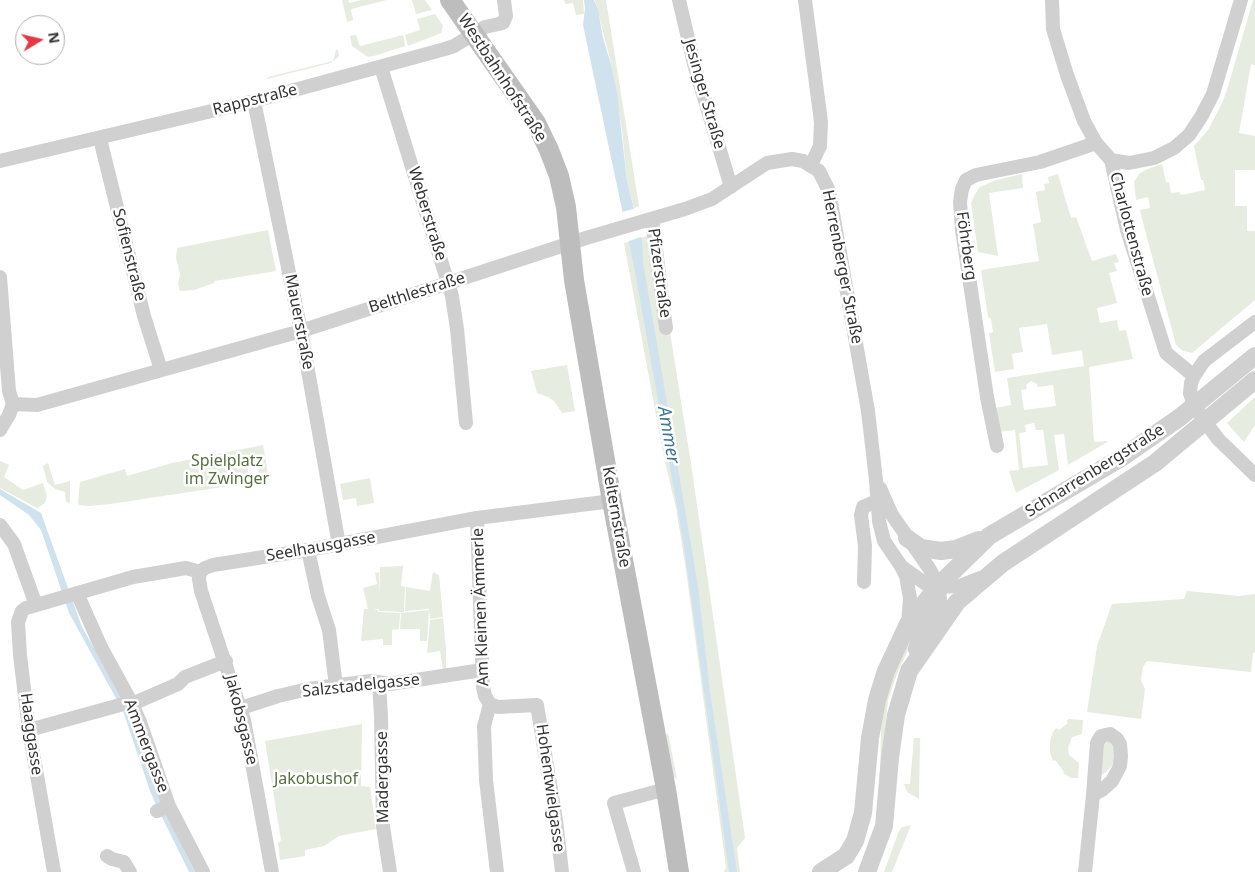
<!DOCTYPE html>
<meta charset="utf-8">
<style>
body{margin:0}
#map{position:relative;width:1255px;height:872px;overflow:hidden;background:#fff;font-family:"Noto Sans",sans-serif}
canvas{display:block}
.north{position:absolute;left:15px;top:15px;width:50px;height:50px;box-sizing:border-box;background:#fff;border:1px solid #adadad;border-radius:50%;rotate:81deg;font-size:14px;font-weight:700;line-height:20px;text-align:center;color:#333}
.north::after{content:'';display:block;margin:auto;width:18px;height:22px;background:#e63946;clip-path:polygon(50% 0,100% 100%,50% 72%,0 100%)}
</style>
<div id="map">
<canvas width="1255" height="872"></canvas>
<div class="north">N</div>
</div>
<script>
const g = document.querySelector('canvas').getContext('2d');
g.lineJoin = 'round';
function fillPath(path, color) { g.fillStyle = color; g.fill(path, 'evenodd'); }
const toPath = rows => new Path2D(rows.map(r => 'M' + r).join(''));
function stroke(path, color, width, dash) { g.strokeStyle = color; g.lineWidth = width; g.lineCap = dash ? 'butt' : 'round'; g.setLineDash(dash || []); g.stroke(path); }
function label(font, color, halo, rows, align = 'center') {
  g.font = font + ' "Noto Sans",sans-serif'; g.lineWidth = 5; g.setLineDash([]); g.textBaseline = 'middle'; g.strokeStyle = halo; g.fillStyle = color; for (const [text, x, y, turn = 0] of rows) {
    g.save(); g.translate(x, y); g.rotate((+turn || 0) * Math.PI / 180); g.textAlign = isNaN(turn) ? turn : align; if (halo) g.strokeText(text, 0, 0); g.fillText(text, 0, 0); g.restore();
  }
}
fillPath(toPath([
 [342,0,348,0,349,3,361,0,387,0,351,9,353,20,347,22],
 [412,0,425,0,432,10,416,14],
 [564,0,583,0,584,14,576,15,573,3,565,4],
 [595,0,606,0,639,206,634,208,627,181,622,130,611,63],
 [1253,0,1255,0,1255,65,1251,64,1239,133,1255,136,1255,170,1235,170,1235,206,1247,206,1247,231,1255,231,1255,300,1192,353,1188,352,1183,351,1176,345,1142,219,1140,210,1150,208,1148,197,1136,200,1134,182,1139,174,1145,170,1162,164,1166,182,1169,182,1171,193,1179,192,1181,195,1205,190,1203,180,1201,180,1194,146,1208,130,1223,101,1230,80],
 [435,14,443,26,441,33,408,46,405,35,420,30,417,19],
 [356,35,360,46,403,35,405,46,374,56,368,57,352,46,350,36],
 [336,50,338,50,339,56,331,63,267,79,268,77,333,61],
 [1022,174,1023,188,989,193,998,256,978,252,971,203,975,194,980,187,996,180],
 [1058,174,1071,218,1076,217,1092,261,1116,254,1119,262,1114,263,1117,271,1109,273,1117,303,1097,308,1100,323,1117,320,1119,331,1126,330,1133,359,1089,367,1094,442,1109,441,1068,465,1064,434,1054,435,1059,470,1016,493,1009,471,1019,470,1015,430,999,432,995,408,1011,405,1007,378,1084,366,1082,350,1052,355,1047,324,1019,328,1023,352,1012,354,1014,369,995,372,989,333,993,332,991,319,988,317,981,270,1039,261,1033,224,1041,222,1036,192,1045,190,1044,184,1049,183,1048,177],
 [1031,381,1037,384,1038,387,1053,385,1056,406,1024,410,1021,390,1027,389,1026,385],
 [1034,423,1036,430,1043,430,1048,465,1023,468,1019,433,1026,432,1025,425],
 [268,230,276,271,215,281,214,283,194,290,180,291,178,284,180,274,176,258,177,248],
 [647,236,669,326,692,470,745,838,737,848,740,872,724,872,726,867,686,570,676,508,664,458,624,243],
 [567,365,575,411,562,413,554,401,548,397,537,393,531,371],
 [1255,397,1255,425,1244,442,1227,423],
 [263,445,269,480,110,504,89,506,79,505,78,502,80,482,125,469,127,476,172,463],
 [257,459,259,474,249,476,246,461],
 [0,461,9,465,4,477,23,490,43,483,47,496,45,503,37,508,0,488],
 [48,463,55,485,70,481,70,503,66,502,65,492,55,489,47,482,43,466],
 [370,478,374,503,357,506,356,498,343,500,340,484],
 [403,566,401,586,405,587,404,612,379,611,379,609,373,609,378,610,378,612,400,613,399,629,392,630,392,645,383,645,383,639,361,641,364,609,368,609,363,588,377,584,375,573,379,572,379,597,380,567],
 [433,572,439,575,443,617,430,619,429,609,405,611,406,587,430,591],
 [1187,591,1239,596,1255,594,1255,653,1253,653,1251,672,1147,661,1143,667,1141,680,1145,689,1141,719,1087,712,1097,646,1112,604,1184,599],
 [429,610,427,641,420,641,420,629,400,629,401,613],
 [928,611,926,619,907,652,897,674,888,700,884,740,884,778,880,782,881,722,883,704,903,649],
 [443,618,446,648,446,669,443,670,440,651,427,653,430,620],
 [1069,719,1083,720,1082,734,1072,737,1068,748,1069,755,1079,763,1078,778,1071,778,1063,773,1064,772,1055,760,1053,761,1050,752,1050,741,1053,732,1056,728,1059,730,1068,723,1066,721],
 [362,724,361,786,370,787,376,829,339,836,324,846,305,850,305,856,280,860,278,844,281,840,265,741],
 [668,733,677,779,672,776,664,738],
 [914,738,920,738,919,799,907,792,904,784,910,784],
 [1106,739,1114,743,1116,761,1106,772,1099,777,1102,741],
 [911,825,892,872,884,872,899,831,902,827]
]), '#e6ecdf');
fillPath(toPath([
 [584,0,594,0,598,9,603,38,611,64,617,93,627,181,642,241,643,262,698,586,710,692,737,872,729,872,683,540,634,266,583,25,585,8],
 [0,489,41,513,82,627,121,696,131,719,146,764,165,813,195,872,189,872,158,809,150,791,123,711,69,613,41,530,29,515,0,495]
]), '#cfe2ee');
fillPath(toPath([
 [636,208,644,236,626,242,619,213]
]), '#fff');
stroke(toPath([
 [679,0,694,64,731,187],
 [805,0,821,122,820,146,811,165],
 [1052,0,1053,29,1067,75,1084,121,1096,143,1111,160,1127,230,1166,353,1194,376],
 [381,67,452,296,457,329,466,423],
 [254,101,301,331,339,545],
 [100,139,144,316,161,370],
 [1111,160,1129,163,1154,158,1174,148,1189,135,1201,117,1213,94,1241,0],
 [0,161,254,101,445,49,454,46,485,27,503,23,506,16,504,0],
 [652,219,666,328],
 [0,277,9,391,13,404,9,415,0,430],
 [1190,393,1191,383,1194,376,1204,361,1255,322],
 [13,404,37,405,301,331,586,238,685,209,712,199,767,163,792,159,803,161,819,171,829,191,868,411,876,480,879,521,884,541,901,566,906,576,910,598,908,624],
 [1218,439,1255,475],
 [997,446,987,397,962,230,960,202,962,189,966,180,976,175,1040,162,1096,143],
 [880,488,892,515,929,568,935,579,937,587],
 [477,518,483,687,485,696,490,704,484,726,486,780,497,872],
 [0,525,14,544,36,605],
 [308,550,318,596,329,630,336,686],
 [902,567,926,584,937,587,960,586,980,578],
 [200,572,205,568,213,565,308,550,477,518,612,501],
 [200,572,199,579,201,591,244,720,272,872],
 [864,582,865,546,861,515,863,507,877,501],
 [77,593,101,647,130,700,140,722,169,806,203,872],
 [379,682,381,716,383,826,390,872],
 [132,704,178,684,185,677,226,661],
 [490,704,498,707,537,705,556,820,562,872],
 [241,708,278,696,308,689,371,681,390,684,482,670],
 [29,730,120,705],
 [157,811,169,806],
 [107,856,112,859,124,862,130,872],
 [54,872,29,730,20,655,18,622,22,611,26,608,133,577,186,568,200,572],
 [634,872,614,803,666,789],
 [1085,872,1093,795,1097,743,1101,736,1110,734,1117,739,1120,744,1121,756,1120,766,1112,781,1102,790,1093,795]
]), '#d0d0d0', 14);
stroke(toPath([
 [907,538,921,548,941,551,956,549,979,540],
 [917,649,924,627,938,601,937,587],
 [821,872,846,856,855,841,863,813,870,738,877,700,886,671,908,624,937,587,989,536,1121,458,1179,418,1255,356],
 [867,872,884,826,890,758,896,715,909,671,957,602,1003,563,1155,463,1255,380]
]), '#d0d0d0', 18);
stroke(toPath([
 [450,0,536,123,549,150,559,176,566,207,574,280,612,501,666,789,679,872]
]), '#bdbdbd', 20);
stroke(toPath([
 [1190,393,1194,405,1201,416,1218,439]
]), '#d0d0d0', 14);
label('16px', '#333', '#fff', [
 ["Westbahnhofstraße",502,78,57],
 ["Jesinger Straße",704,94,74],
 ["Rappstraße",255,100,-14],
 ["Weberstraße",427,214,73],
 ["Charlottenstraße",1131,234,75],
 ["Föhrberg",966,246,82],
 ["Sofienstraße",129,255,76],
 ["Herrenberger Straße",842,267,79],
 ["Pfizerstraße",659,273,82],
 ["Belthlestraße",417,293,-18],
 ["Mauerstraße",299,322,79],
 ["Schnarrenbergstraße",1095,471,-32],
 ["Kelternstraße",616,517,80],
 ["Seelhausgasse",321,547,-10],
 ["Am Kleinen Ämmerle",481,607,-92],
 ["Salzstadelgasse",361,686,-6],
 ["Jakobsgasse",241,720,76],
 ["Haaggasse",31,734,82],
 ["Ammergasse",146,746,69],
 ["Madergasse",383,777,-91],
 ["Hohentwielgasse",550,788,82]
]);
label('16px', '#56703f', '#fff', [
 ["Spielplatz",227,461],
 ["im Zwinger",227,479],
 ["Jakobushof",316,779]
]);
label('italic 18px', '#3f7597', '#fff', [
 ["Ammer",668,435,80]
]);
</script>
